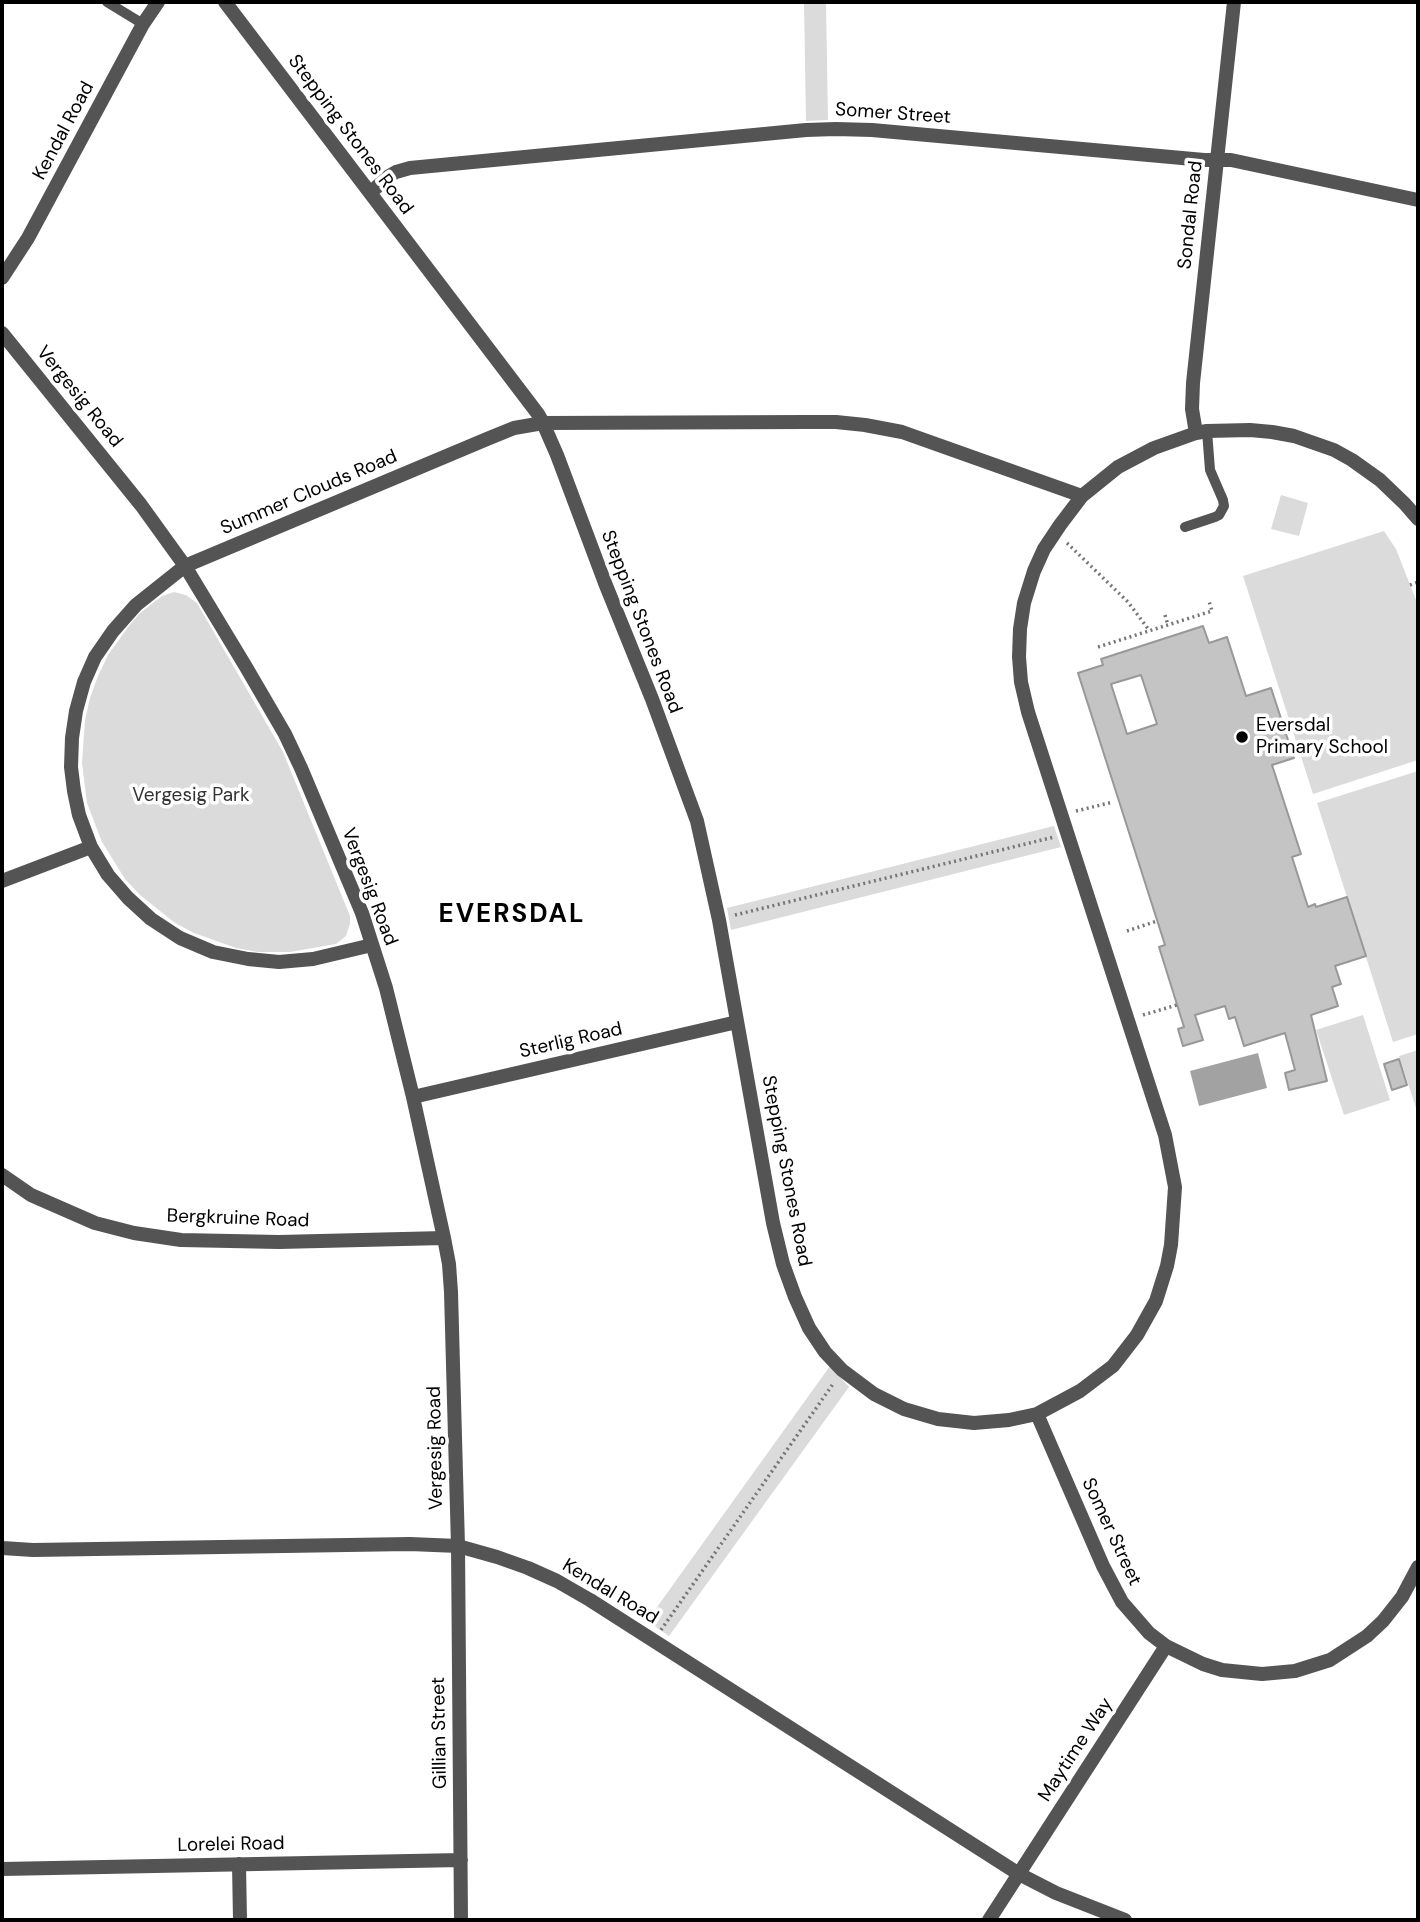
<!DOCTYPE html>
<style>
body{margin:0}
#map{position:relative;width:1420px;height:1922px;overflow:hidden;background:#fff;font-family:"DM Sans",sans-serif}
canvas{display:block}
.frame{position:absolute;inset:0;border:4px solid #000;pointer-events:none}
</style>
<div id="map">
<canvas width="1420" height="1922"></canvas>
<div class="frame"></div>
</div>
<script>
const g = document.querySelector('canvas').getContext('2d');
g.lineJoin = 'round';
function fillPath(path, color) { g.fillStyle = color; g.fill(path, 'evenodd'); }
const toPath = rows => new Path2D(rows.map(r => 'M' + r).join(''));
function stroke(path, color, width, dash) { g.strokeStyle = color; g.lineWidth = width; g.lineCap = dash ? 'butt' : 'round'; g.setLineDash(dash || []); g.stroke(path); }
function label(font, color, halo, rows, align = 'center') {
  g.font = font + ' "DM Sans",sans-serif'; g.lineWidth = 7; g.setLineDash([]); g.textBaseline = 'middle'; g.strokeStyle = halo; g.fillStyle = color; for (const [text, x, y, turn = 0] of rows) {
    g.save(); g.translate(x, y); g.rotate((+turn || 0) * Math.PI / 180); g.textAlign = isNaN(turn) ? turn : align; if (halo) g.strokeText(text, 0, 0); g.fillText(text, 0, 0); g.restore();
  }
}
fillPath(toPath([
 [804,2,826,2,828,120,806,121],
 [1281,495,1308,503,1299,536,1271,529],
 [1384,531,1396,549,1418,605,1418,760,1313,794,1243,576],
 [174,592,186,595,197,603,283,752,350,916,350,923,346,936,336,944,290,952,258,952,236,948,194,933,175,923,140,895,125,879,102,842,87,803,82,763,85,720,90,698,98,676,108,655,128,627,139,614,162,596],
 [1418,771,1418,1034,1393,1042,1317,803],
 [1054,826,1061,847,731,930,727,908],
 [1363,1015,1390,1100,1344,1115,1316,1030],
 [1418,1050,1418,1114,1399,1056],
 [830,1366,849,1387,669,1636,647,1621]
]), '#dbdbdb');
fillPath(toPath([
 [1258,1053,1267,1088,1199,1106,1190,1071]
]), '#a2a2a2');
const building = toPath([
 [1203,626,1209,643,1227,637,1246,696,1271,688,1294,758,1272,765,1301,854,1292,857,1308,907,1315,904,1316,907,1347,897,1366,956,1335,966,1341,984,1332,987,1338,1006,1311,1015,1327,1081,1289,1090,1285,1073,1295,1070,1285,1033,1244,1046,1235,1017,1229,1019,1225,1006,1195,1015,1203,1040,1183,1046,1178,1029,1184,1027,1159,947,1165,945,1078,673,1103,665,1101,659,1203,626],
 [1141,675,1157,724,1127,734,1111,684,1141,675],
 [1399,1059,1407,1085,1392,1090,1384,1064,1399,1059]
]);
fillPath(building, '#c4c4c4');
stroke(building, '#989898', 2);
stroke(toPath([
 [1067,543,1128,602,1149,630],
 [1410,585,1418,582],
 [1165,615,1168,625],
 [1098,647,1212,611,1209,601],
 [1076,811,1113,802],
 [735,915,1054,837],
 [1127,931,1157,921],
 [1143,1015,1177,1005],
 [661,1630,833,1384]
]), '#767676', 3.5, [2, 3.5]);
stroke(toPath([
 [107,2,143,24],
 [1185,527,1215,517,1219,515,1224,506,1223,500,1210,470,1207,431]
]), '#545454', 10);
stroke(toPath([
 [225,2,538,414,543,423,557,455,605,583,652,699,697,821,719,920,773,1223,783,1264,795,1297,809,1328,825,1352,842,1370,874,1394,904,1409,938,1419,974,1423,1009,1420,1037,1414,1080,1391,1113,1366,1137,1335,1156,1301,1167,1266,1171,1245,1175,1187,1165,1135,1028,712,1021,682,1019,657,1020,629,1024,603,1034,571,1044,549,1060,525,1082,496,1118,467,1154,448,1196,433,1207,431,1250,430,1272,432,1294,436,1334,450,1352,460,1380,480,1405,504,1418,519],
 [370,193,389,176,396,172,410,168,806,130,836,129,872,130,1204,160,1231,160,1418,200],
 [2,333,141,505,185,566,246,667,285,734,301,768,362,913,386,988,413,1097,444,1238,449,1264,451,1292,458,1546,461,1920],
 [1196,433,1192,409,1193,383,1234,2],
 [2,881,91,847],
 [372,945,313,959,279,962,248,959,213,952,180,938,151,919,128,898,108,875,91,847,79,815,74,791,71,767,72,738,76,711,84,682,95,657,113,631,136,605,185,566,487,439,514,428,543,423,806,422,836,422,865,425,902,432,1082,496],
 [413,1097,737,1022],
 [2,1175,31,1195,95,1223,134,1233,181,1240,279,1242,444,1238],
 [1037,1414,1103,1566,1122,1602,1149,1633,1166,1646,1203,1664,1222,1670,1262,1674,1295,1671,1330,1660,1367,1636,1383,1621,1402,1597,1418,1567],
 [239,1864,240,1920],
 [2,1869,461,1860],
 [989,1920,1166,1646]
]), '#545454', 14);
stroke(toPath([
 [2,278,28,238,143,24,158,2],
 [2,1548,33,1550,410,1544,458,1546,497,1557,528,1568,557,1581,590,1600,1019,1874,1056,1893,1125,1920]
]), '#545454', 14);
for (const [x, y, r, color] of [
 [1242,737,7,"#000"]
]) { const dot = new Path2D(); dot.arc(x, y, r, 0, 2 * Math.PI); g.fillStyle = color; g.fill(dot); stroke(dot, '#fff', 2.5); }
label('19px', '#000', '#fff', [
 ["Somer Street",893,114,4],
 ["Kendal Road",64,131,-62],
 ["Stepping Stones Road",350,135,53],
 ["Sondal Road",1191,215,-84],
 ["Vergesig Road",79,397,51],
 ["Summer Clouds Road",309,493,-23],
 ["Stepping Stones Road",641,622,69],
 ["Vergesig Road",369,887,69],
 ["Sterlig Road",571,1041,-13],
 ["Stepping Stones Road",786,1171,79],
 ["Bergkruine Road",238,1219,2],
 ["Vergesig Road",436,1448,-91],
 ["Somer Street",1111,1532,65],
 ["Kendal Road",610,1592,31],
 ["Gillian Street",440,1733,-91],
 ["Maytime Way",1076,1750,-57],
 ["Lorelei Road",231,1845,-1]
]);
label('19px', '#000', '#fff', [
 ["Eversdal",1256,726],
 ["Primary School",1256,748]
], 'left');
label('19px', '#323232', '#fff', [
 ["Vergesig Park",191,796]
]);
g.letterSpacing = '2px';
label('bold 26px', '#000', '#fff', [
 ["EVERSDAL",512,915]
]);
g.letterSpacing = '0px';
</script>
